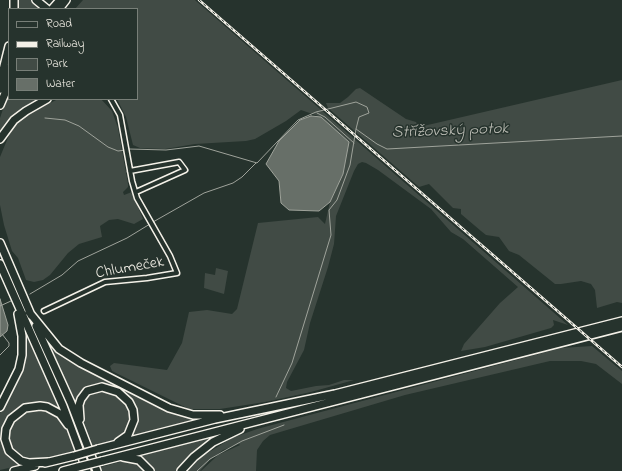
<!DOCTYPE html>
<meta charset="utf-8">
<style>
body{margin:0}
#map{position:relative;width:622px;height:471px;overflow:hidden;background:#26332d;font-family:"Indie Flower",sans-serif}
canvas{display:block}
.legend{position:absolute;left:8px;top:8px;width:130px;height:92px;box-sizing:border-box;background:#26332d;border:1px solid #787f78;margin:0;padding:5px 7px;list-style:none;font-size:12px;color:#f4f1e8}
.legend li{display:flex;align-items:center;gap:8px;height:20px}
.legend b{width:20px;border:1px solid #787f78}
</style>
<div id="map">
<canvas width="622" height="471"></canvas>
<ul class="legend">
<li><b style="height:5px;background:#26332d"></b>Road</li>
<li><b style="height:5px;background:#f4f1e8"></b>Railway</li>
<li><b style="height:11px;background:#414b45"></b>Park</li>
<li><b style="height:11px;background:#676f68"></b>Water</li>
</ul>
</div>
<script>
const g = document.querySelector('canvas').getContext('2d');
g.lineJoin = 'round';
function fillPath(path, color) { g.fillStyle = color; g.fill(path, 'evenodd'); }
const toPath = rows => new Path2D(rows.map(r => 'M' + r).join(''));
function stroke(path, color, width, dash) { g.strokeStyle = color; g.lineWidth = width; g.lineCap = dash ? 'butt' : 'round'; g.setLineDash(dash || []); g.stroke(path); }
function label(font, color, halo, rows, align = 'center') {
  g.font = font + ' "Indie Flower",sans-serif'; g.lineWidth = 3; g.setLineDash([]); g.textBaseline = 'middle'; g.strokeStyle = halo; g.fillStyle = color; for (const [text, x, y, turn = 0] of rows) {
    g.save(); g.translate(x, y); g.rotate((+turn || 0) * Math.PI / 180); g.textAlign = isNaN(turn) ? turn : align; if (halo) g.strokeText(text, 0, 0); g.fillText(text, 0, 0); g.restore();
  }
}
fillPath(toPath([
 [17,0,31,0,42,9,17,9],
 [83,0,195,0,568,325,553,320,554,325,551,328,485,347,461,351,464,344,500,303,518,287,463,239,451,232,431,209,378,170,366,163,362,162,358,164,354,171,336,216,334,244,328,267,310,323,304,350,287,382,286,388,291,391,316,386,329,385,344,380,354,380,311,392,265,402,220,409,189,409,112,371,110,366,114,363,167,370,182,343,189,312,207,310,232,314,237,309,258,223,318,217,325,224,330,202,343,174,321,117,301,110,286,121,255,139,246,141,195,144,165,149,140,148,133,145,126,117,117,99,137,99,137,9,75,9],
 [622,80,622,303,617,302,597,308,595,290,591,284,581,281,561,284,555,284,519,255,509,251,499,237,486,235,481,231,461,214,461,209,453,208,429,184,419,187,328,108,326,103,340,103,348,97,356,89,360,88,406,119,416,122,419,127],
 [9,91,9,99,37,100,9,119,0,132,0,118],
 [58,99,101,99,112,111,118,128,128,184,128,187,123,192,124,195,132,192,143,219,134,224,118,219,109,220,100,226,102,237,79,244,68,253,50,275,43,280,34,282,26,280,18,258,12,251,4,225,0,205,0,157,12,128,23,117],
 [216,268,228,271,224,294,204,288,205,273,215,275],
 [26,331,62,412,48,404,41,402,31,403,16,409,8,417,2,439,6,453,12,459,22,465,0,470,0,413,25,352],
 [47,341,75,363,157,405,201,419,129,437,134,431,137,420,136,409,128,397,114,386,102,384,96,384,86,389,75,405],
 [592,346,622,371,622,384,596,364,581,361,550,361,405,395,270,435,263,441,257,450,256,471,201,471,218,455,240,445,239,444,223,450,210,460,200,471,188,471,201,457,232,438,257,429,561,348],
 [107,389,125,400,132,415,130,429,118,439,93,446,82,417,81,405,89,393],
 [32,408,53,411,66,425,76,451,38,461,29,461,15,455,8,444,8,430,12,420],
 [225,433,186,462,178,471,154,471,150,464,141,458,140,455],
 [127,460,137,462,149,471,102,471,101,467]
]), '#414b45');
const water = toPath([
 [311,116,321,117,349,142,343,174,330,202,319,211,289,210,281,203,279,181,266,164,279,141,300,120,311,116],
 [0,299,8,325,7,331,0,337,0,299]
]);
fillPath(water, '#676f68');
stroke(water, '#9fa39b', 1);
stroke(toPath([
 [317,113,325,117,354,143],
 [45,118,65,120,79,126,108,147,118,151,126,150],
 [129,149,166,150,199,146,257,163,298,120,316,112,356,102,367,107,369,113,359,117,356,129,377,144,387,149,622,136],
 [153,222,204,193,233,183,242,177,256,163],
 [30,294,62,275,78,261,127,238,150,224],
 [0,306,11,301],
 [0,355,9,346,9,343,2,334],
 [276,397,292,363,331,235,329,210,337,200,350,165,356,129],
 [197,471,210,459,242,441,284,425]
]), '#9fa39b', 1);
const street = toPath([
 [130,171,179,162,185,170,136,192],
 [44,311,105,282,147,278,177,273,170,256,137,198,132,181,120,115,111,99]
]);
const highway = toPath([
 [36,0,47,9],
 [14,9,14,0],
 [52,9,60,0],
 [59,9,66,0],
 [0,82,9,46],
 [0,89,9,69],
 [0,105,9,84],
 [0,139,14,120,26,111,47,99],
 [0,243,31,315],
 [0,264,63,406,87,471],
 [29,312,59,349,81,363,169,408,193,415,220,415],
 [36,326,71,403,97,471],
 [0,407,19,369,22,355,22,336,18,314],
 [80,419,79,405,81,399,87,391,102,387,118,392,129,402,133,410,134,420,128,435,118,442],
 [98,449,215,419,335,394,622,321],
 [123,457,139,460,150,471],
 [102,461,622,327],
 [48,462,29,463,21,461,9,451,5,439,6,429,11,419,25,408,40,406,47,407,60,414,68,425],
 [45,463,74,456],
 [14,471,35,466],
 [63,471,78,467],
 [181,471,194,457,213,442,240,429]
]);
stroke(street, '#f4f1e8', 7);
stroke(highway, '#f4f1e8', 10);
stroke(street, '#26332d', 4);
stroke(highway, '#26332d', 7);
const rail = toPath([
 [199,0,622,367]
]);
stroke(rail, '#f4f1e8', 2.5);
stroke(rail, '#26332d', 1, [3]);
const highwayBridge = toPath([
 [74,456,98,449],
 [78,467,102,461]
]);
stroke(highwayBridge, '#f4f1e8', 10, []);
stroke(highwayBridge, '#26332d', 7);
label('16px', '#f4f1e8', '#26332d', [
 ["Chlumeček",130,269,-10]
]);
label('italic 17px', '#bcbdb5', '#26332d', [
 ["Střížovský potok",450,132,-2]
]);
</script>
